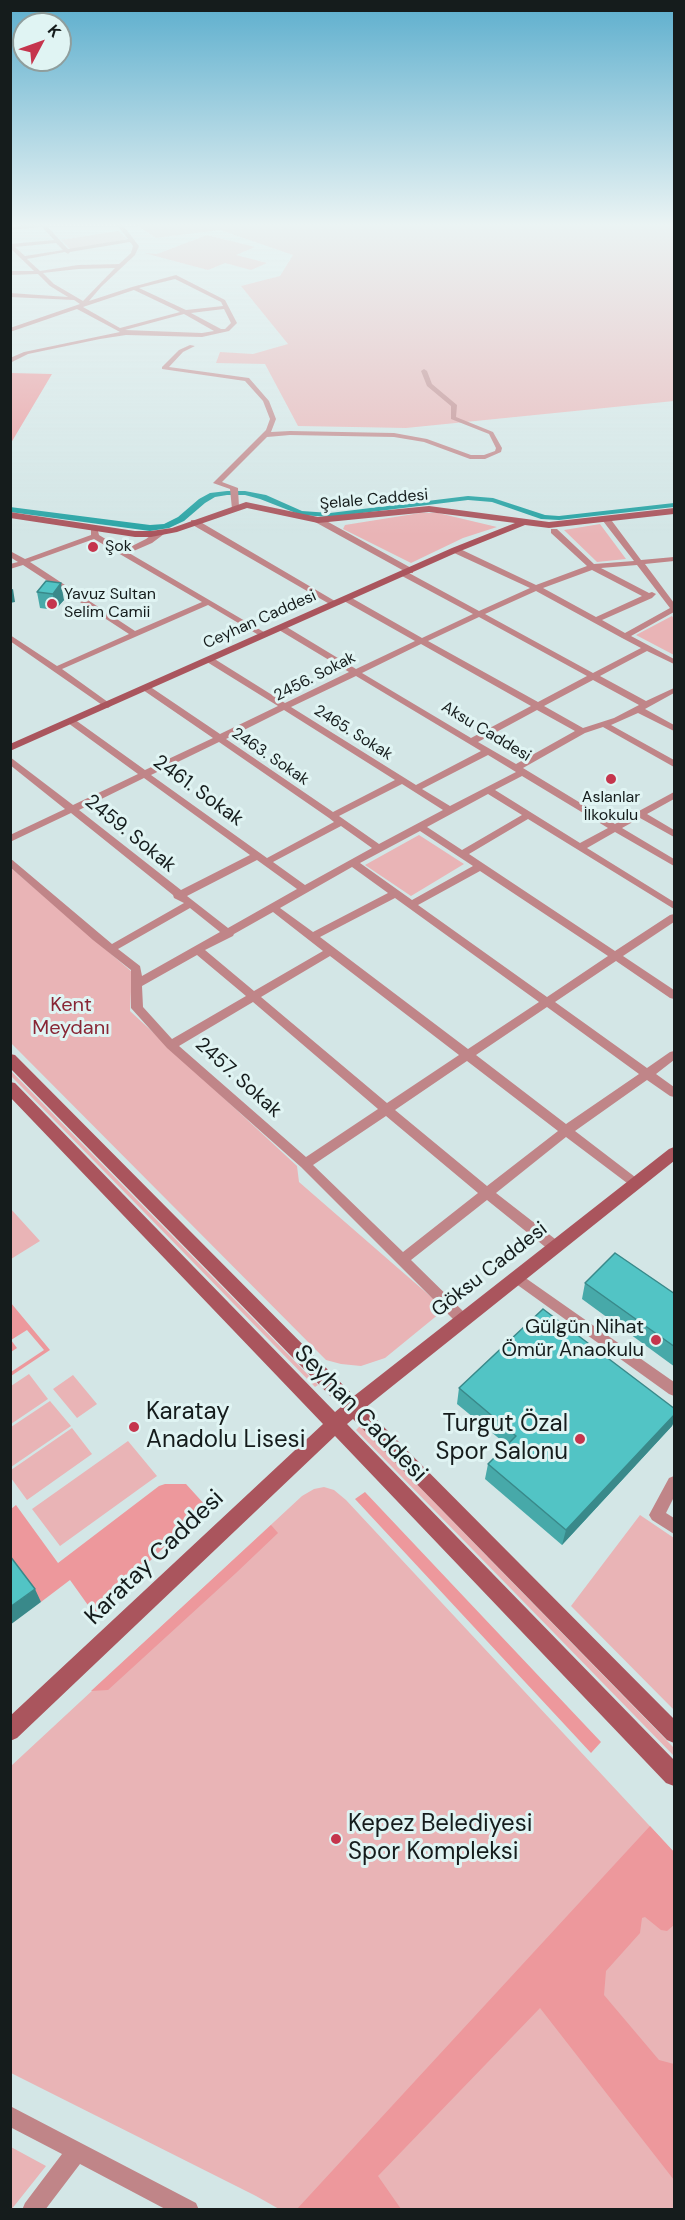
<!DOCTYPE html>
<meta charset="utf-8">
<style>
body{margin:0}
#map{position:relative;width:685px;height:2220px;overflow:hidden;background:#d3e6e6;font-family:"DM Sans",sans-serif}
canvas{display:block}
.frame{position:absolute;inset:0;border:12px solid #151c1c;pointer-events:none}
.north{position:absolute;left:12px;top:12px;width:60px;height:60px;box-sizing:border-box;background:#e0f4f3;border:2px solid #8f9e9d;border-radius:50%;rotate:49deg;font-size:16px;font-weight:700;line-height:24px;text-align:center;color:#151c1c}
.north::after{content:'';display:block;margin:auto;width:21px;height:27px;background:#c5354d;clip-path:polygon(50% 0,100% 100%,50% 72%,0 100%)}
</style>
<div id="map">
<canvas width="685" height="2220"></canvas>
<div class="frame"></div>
<div class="north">K</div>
</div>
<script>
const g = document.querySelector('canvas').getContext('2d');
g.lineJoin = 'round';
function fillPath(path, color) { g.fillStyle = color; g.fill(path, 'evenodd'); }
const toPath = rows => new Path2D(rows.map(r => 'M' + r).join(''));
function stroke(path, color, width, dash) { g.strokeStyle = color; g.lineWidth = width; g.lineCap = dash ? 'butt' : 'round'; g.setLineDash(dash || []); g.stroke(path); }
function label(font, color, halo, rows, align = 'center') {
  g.font = font + ' "DM Sans",sans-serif'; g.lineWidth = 6; g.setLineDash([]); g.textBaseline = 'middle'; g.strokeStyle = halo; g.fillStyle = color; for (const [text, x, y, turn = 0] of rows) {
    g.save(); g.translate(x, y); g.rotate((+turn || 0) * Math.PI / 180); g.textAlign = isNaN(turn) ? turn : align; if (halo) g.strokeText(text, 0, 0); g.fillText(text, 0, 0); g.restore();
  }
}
fillPath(toPath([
 [135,224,674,224,674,401,406,428,298,426,265,364,216,363,220,352,253,354,288,344,241,286,280,276,293,255,220,230,156,238],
 [118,231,127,239,71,250,61,240],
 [207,235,255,247,236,255,267,263,251,270,225,263,208,270,144,253,157,254],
 [420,513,438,513,497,527,463,538,411,563,343,529,345,525],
 [600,524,626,559,597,562,564,530],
 [672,616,674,619,674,655,636,635],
 [419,835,464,864,411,896,365,865],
 [10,867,132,972,130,1011,297,1166,299,1182,445,1309,385,1358,361,1366,341,1364,326,1360,11,1043],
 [10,1071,11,1071,318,1385,315,1387,11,1076],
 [10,1208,40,1241,11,1259,10,1259],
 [29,1374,48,1399,11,1424,11,1386],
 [73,1375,97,1404,77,1418,53,1389],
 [50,1401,71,1426,11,1467,11,1427],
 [360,1426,674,1748,674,1756,356,1430],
 [72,1428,92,1454,27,1500,11,1478,11,1470],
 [128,1441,157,1476,60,1546,32,1509],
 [324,1487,334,1490,346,1500,674,1852,674,2209,279,2209,256,2196,11,2073,11,1766,302,1496,314,1489],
 [640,1515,674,1538,674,1710,571,1606],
 [11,2147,46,2166,11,2210,10,2209]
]), '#e9b4b6');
fillPath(toPath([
 [11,373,52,374,11,443,10,373],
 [11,1303,50,1350,11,1376,11,1372,44,1350,27,1330,11,1340,17,1348,11,1352],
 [165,1484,186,1484,206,1506,95,1615,70,1580,41,1602,11,1563,11,1509,16,1505,58,1563,159,1486],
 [365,1492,601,1742,591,1753,355,1499],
 [271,1525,278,1533,236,1573,108,1690,91,1691],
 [650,1826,674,1852,674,1925,667,1931,661,1930,645,1917,642,1918,640,1933,606,1971,604,1995,659,2060,674,2064,674,2180,540,2008,378,2176,401,2209,297,2209]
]), '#ed989c');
fillPath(toPath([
 [227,491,245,491,266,495,302,511,330,513,468,496,493,498,545,515,559,516,674,503,674,507,559,520,541,519,492,502,468,500,330,517,301,515,260,499,245,495,227,495,215,497,205,503,184,521,169,528,150,531,10,512,10,507,150,525,164,524,178,517,199,499,210,493,227,491]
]), '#2aa4a5');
fillPath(toPath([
 [37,224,45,224,68,249,128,239,117,225,122,224,139,246,135,255,101,287,89,301,132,287,176,275,225,300,237,323,229,331,202,337,126,335,100,339,28,354,10,363,10,358,24,352,120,332,77,309,10,332,10,328,80,304,74,300,10,297,10,293,68,297,50,286,38,274,10,275,10,271,34,271,10,248,10,244,54,240,42,227,10,230,10,227,37,224],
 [130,242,133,246,131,253,119,264,78,265,40,271,27,259,65,252,68,254,70,252,130,242],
 [56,243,63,250,25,256,15,247,56,243],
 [115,268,83,301,54,284,43,273,78,269,115,268],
 [175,279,221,302,223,306,186,310,139,288,175,279],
 [134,290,180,312,120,328,83,307,134,290],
 [224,309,231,323,225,329,221,329,191,313,224,309],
 [184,314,214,331,202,333,125,330,184,314],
 [190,345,195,346,183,352,169,367,249,378,269,401,276,419,271,432,290,431,394,433,427,439,471,455,484,455,495,451,496,448,489,434,451,419,451,406,427,386,421,371,424,369,427,371,432,384,457,405,456,417,493,432,502,448,501,452,485,459,470,459,424,442,394,437,290,435,267,437,222,482,238,488,239,507,232,509,230,489,213,483,266,430,270,419,263,401,245,381,162,369,162,367,179,350,190,345],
 [603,517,609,517,641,560,674,557,674,561,645,564,674,603,674,612,631,636,674,659,674,664,647,651,600,676,646,701,674,688,674,693,645,709,674,725,674,731,638,713,611,725,674,760,674,767,603,727,585,733,523,768,615,824,674,792,674,799,647,814,674,830,674,837,640,818,622,828,674,859,674,866,615,832,587,848,674,902,674,909,528,819,469,854,615,951,670,915,674,914,674,922,623,956,674,990,674,999,670,998,616,961,555,1002,647,1068,670,1052,674,1051,674,1060,656,1074,674,1087,674,1097,670,1096,647,1080,575,1131,639,1180,641,1183,639,1186,631,1186,566,1137,496,1193,559,1242,561,1246,559,1250,554,1251,549,1250,487,1200,411,1260,467,1315,469,1319,467,1323,462,1325,457,1323,301,1167,167,1048,131,1008,131,970,93,940,10,867,10,858,112,944,184,903,174,898,173,895,71,813,10,842,10,835,65,809,10,765,10,757,73,805,138,774,68,723,68,719,74,719,145,770,213,738,143,690,143,686,149,686,220,734,278,706,207,662,207,658,213,658,285,703,349,672,279,630,279,626,285,626,356,669,415,641,344,601,344,597,350,597,422,638,473,614,402,576,402,572,406,572,315,522,315,518,321,518,413,569,413,573,409,573,479,611,530,588,452,552,452,548,458,548,536,585,587,566,551,533,551,529,557,529,594,564,634,561,603,521,603,517],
 [637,565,670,608,625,633,602,620,652,598,656,594,652,592,649,593,601,568,637,565],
 [592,570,642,596,596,617,543,588,592,570],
 [536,591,622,638,641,648,593,673,485,614,536,591],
 [479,617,587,676,538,702,428,641,479,617],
 [421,644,531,706,471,738,362,673,421,644],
 [356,676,481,751,416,785,291,707,356,676],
 [593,680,639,705,614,718,583,728,544,706,593,680],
 [284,710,395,780,333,812,226,739,284,710],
 [537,710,575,731,516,764,478,742,537,710],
 [219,742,329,818,334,822,267,858,151,775,219,742],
 [488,755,516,772,450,806,422,789,488,755],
 [522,776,608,828,580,843,495,790,522,776],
 [144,778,250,855,181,890,79,810,144,778],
 [402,784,443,810,379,844,339,816,402,784],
 [488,794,522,815,462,850,427,827,488,794],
 [341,826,372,848,305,885,273,862,341,826],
 [420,831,473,866,412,900,360,863,420,831],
 [257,860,297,889,228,928,187,896,257,860],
 [352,867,388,893,313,932,280,908,352,867],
 [480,871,608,956,547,997,418,905,480,871],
 [395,898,539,1002,468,1049,320,937,395,898],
 [190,908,220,932,142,976,140,966,118,949,190,908],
 [273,912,323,951,254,991,205,950,233,936,234,934,273,912],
 [197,955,246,996,172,1039,143,1007,142,986,197,955],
 [330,956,459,1055,387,1103,261,997,330,956],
 [253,1002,378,1109,306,1157,179,1046,253,1002],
 [547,1007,639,1074,566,1124,476,1055,547,1007],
 [467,1061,558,1131,487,1186,395,1110,467,1061],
 [386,1116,478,1193,403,1252,313,1165,386,1116],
 [191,520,197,520,340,604,333,606,191,524,191,520],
 [91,527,97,527,99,535,124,550,146,539,158,530,164,530,164,534,152,543,129,553,269,635,262,637,208,605,62,669,112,705,108,708,105,707,10,641,10,635,57,666,129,634,23,565,10,569,10,564,18,562,10,557,10,551,25,559,91,535,91,527],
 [94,539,202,602,135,631,30,562,94,539],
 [517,1272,674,1382,674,1396,669,1394,512,1281,510,1277,512,1273,517,1272],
 [674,1476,674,1497,666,1513,674,1518,674,1534,652,1520,649,1515,669,1478,674,1476],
 [10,2106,196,2203,199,2210,167,2210,80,2164,45,2210,22,2210,25,2203,62,2154,10,2127,10,2106]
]), '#c08588');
fillPath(toPath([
 [246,502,318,517,429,506,549,522,674,508,674,514,549,528,525,525,458,552,10,751,10,744,452,548,515,523,429,512,318,523,247,508,177,532,151,537,135,537,10,518,10,512,135,531,151,531,172,528,246,502],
 [10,1054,15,1055,354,1396,669,1149,674,1147,674,1161,365,1408,674,1719,674,1743,667,1740,353,1419,347,1424,674,1760,674,1786,666,1783,335,1436,17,1738,10,1741,10,1716,323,1424,10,1097,10,1082,15,1083,335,1412,341,1407,10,1068,10,1054]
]), '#aa555d');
fillPath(toPath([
 [46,581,64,600,55,610,40,608,37,592],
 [585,1283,675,1294,675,1367,582,1299],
 [459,1388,675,1409,675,1419,672,1426,562,1545,485,1479,488,1464,507,1445,457,1404]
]), '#47a9a9');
fillPath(toPath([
 [61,583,64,600,55,610,53,594],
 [13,589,15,602,10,603,10,590],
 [675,1414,675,1419,672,1426,562,1545,566,1530],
 [35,1589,41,1602,10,1625,10,1607]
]), '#39898a');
const building = toPath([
 [46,581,61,583,53,594,37,592,46,581],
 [615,1253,675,1294,675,1347,585,1283,615,1253],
 [543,1309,675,1409,675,1414,566,1530,488,1464,516,1436,459,1388,543,1309],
 [10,1556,35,1589,10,1607,10,1556]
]);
fillPath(building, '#52c4c5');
stroke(building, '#39898a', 1.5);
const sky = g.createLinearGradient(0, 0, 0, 535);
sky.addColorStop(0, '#5caecd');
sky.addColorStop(0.42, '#ebf4f4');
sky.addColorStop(1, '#ebf4f400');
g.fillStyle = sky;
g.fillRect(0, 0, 685, 535);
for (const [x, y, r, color] of [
 [93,547,6,"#c5354d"],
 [52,604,6,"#c5354d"],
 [611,779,6,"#c5354d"],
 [656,1340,6,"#c5354d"],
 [134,1427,6,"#c5354d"],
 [580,1439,6,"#c5354d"],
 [336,1839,6,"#c5354d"]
]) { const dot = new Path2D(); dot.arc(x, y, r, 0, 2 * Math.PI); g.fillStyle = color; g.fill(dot); stroke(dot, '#e0f4f3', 2); }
label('16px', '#151c1c', '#e0f4f3', [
 ["Şelale Caddesi",374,500,-5],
 ["Ceyhan Caddesi",260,620,-24],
 ["2456. Sokak",315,677,-27],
 ["Aksu Caddesi",486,732,31],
 ["2465. Sokak",353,733,32],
 ["2463. Sokak",270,757,34]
]);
label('16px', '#151c1c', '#e0f4f3', [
 ["Şok",105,547],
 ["Yavuz Sultan",64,595],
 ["Selim Camii",64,613],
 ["Aslanlar",611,798,"center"],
 ["İlkokulu",611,816,"center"]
], 'left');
label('20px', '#151c1c', '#e0f4f3', [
 ["2461. Sokak",198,791,36],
 ["2459. Sokak",130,834,39],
 ["2457. Sokak",238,1078,42],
 ["Göksu Caddesi",490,1270,-38]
]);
label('20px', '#882635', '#e0f4f3', [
 ["Kent",71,1006],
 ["Meydanı",71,1029]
]);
label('20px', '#151c1c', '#e0f4f3', [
 ["Gülgün Nihat",644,1328],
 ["Ömür Anaokulu",644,1351]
], 'right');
label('24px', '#151c1c', '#e0f4f3', [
 ["Karatay",146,1413],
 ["Anadolu Lisesi",146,1441],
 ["Turgut Özal",568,1425,"right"],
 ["Spor Salonu",568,1453,"right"],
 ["Kepez Belediyesi",348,1825],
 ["Spor Kompleksi",348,1853]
], 'left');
label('24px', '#151c1c', '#e0f4f3', [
 ["Seyhan Caddesi",360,1414,46],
 ["Karatay Caddesi",155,1558,-44]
]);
</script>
